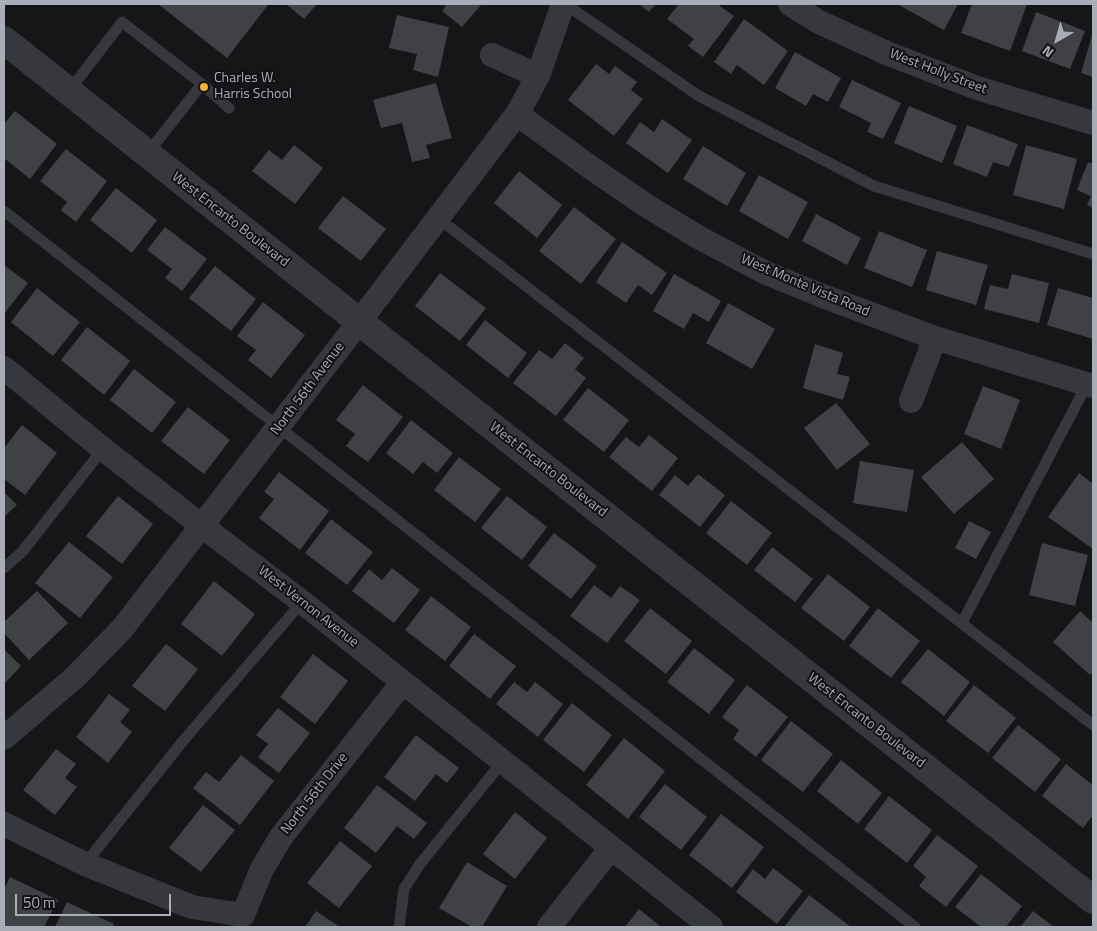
<!DOCTYPE html>
<style>
body{margin:0}
#map{position:relative;width:1097px;height:931px;overflow:hidden;background:#161618;font-family:"Titillium Web",sans-serif}
canvas{display:block}
.frame{position:absolute;inset:0;border:5px solid #a8adb8;pointer-events:none}
.north{position:absolute;left:1032px;top:15px;width:50px;height:50px;-webkit-text-stroke:4px #111113;paint-order:stroke;rotate:218deg;font-size:14px;font-weight:700;line-height:20px;text-align:center;color:#a8adb8}
.north::after{content:'';display:block;margin:auto;width:18px;height:22px;background:#a8adb8;clip-path:polygon(50% 0,100% 100%,50% 72%,0 100%)}
.scale{position:absolute;left:15px;top:894px;width:156px;height:22px;box-sizing:border-box;border:2px solid #a8adb8;border-top:0;padding-left:6px;font-size:15px;line-height:18px;white-space:nowrap;color:#a8adb8;-webkit-text-stroke:4px #111113;paint-order:stroke}
</style>
<div id="map">
<canvas width="1097" height="931"></canvas>
<div class="frame"></div>
<div class="north">N</div>
<div class="scale">50 m</div>
</div>
<script>
const g = document.querySelector('canvas').getContext('2d');
g.lineJoin = 'round';
function fillPath(path, color) { g.fillStyle = color; g.fill(path, 'evenodd'); }
const toPath = rows => new Path2D(rows.map(r => 'M' + r).join(''));
function stroke(path, color, width, dash) { g.strokeStyle = color; g.lineWidth = width; g.lineCap = dash ? 'butt' : 'round'; g.setLineDash(dash || []); g.stroke(path); }
function label(font, color, halo, rows, align = 'center') {
  g.font = font + ' "Titillium Web",sans-serif'; g.lineWidth = 4; g.setLineDash([]); g.textBaseline = 'middle'; g.strokeStyle = halo; g.fillStyle = color; for (const [text, x, y, turn = 0] of rows) {
    g.save(); g.translate(x, y); g.rotate((+turn || 0) * Math.PI / 180); g.textAlign = isNaN(turn) ? turn : align; if (halo) g.strokeText(text, 0, 0); g.fillText(text, 0, 0); g.restore();
  }
}
fillPath(toPath([
 [158,4,266,4,268,5,227,58],
 [286,4,317,4,304,19],
 [447,4,482,4,462,27,442,11],
 [639,4,656,4,649,12],
 [679,4,717,4,734,16,703,57,688,46,694,39,667,19],
 [897,4,958,4,944,30],
 [972,4,984,4,988,5,988,4,1027,4,1010,51,961,33],
 [1036,12,1085,31,1070,69,1022,51],
 [397,15,449,27,438,77,413,70,417,54,389,48],
 [744,19,788,51,764,85,737,65,731,74,714,62],
 [1093,32,1093,77,1081,73],
 [795,52,841,78,828,102,813,94,806,106,775,88],
 [596,64,609,74,615,66,637,82,631,90,643,99,614,136,568,100],
 [852,80,901,103,883,139,867,132,871,123,839,107],
 [436,83,452,138,426,145,430,158,412,162,402,123,381,128,373,100],
 [909,106,957,126,942,163,894,143],
 [15,111,57,144,30,179,4,158,4,124],
 [662,119,692,140,668,173,626,143,640,122,654,132],
 [967,125,1018,144,1009,167,993,162,987,177,953,164],
 [294,145,323,168,295,204,252,171,269,150,282,160],
 [1026,145,1077,159,1064,209,1013,195],
 [703,146,746,173,727,206,683,179],
 [66,149,107,181,76,222,61,210,67,202,40,181],
 [1088,162,1093,164,1093,208,1087,205,1091,196,1077,190],
 [519,171,562,205,537,238,494,203],
 [759,175,808,202,788,239,739,211],
 [116,188,157,220,132,253,90,220],
 [343,196,386,229,361,261,318,228],
 [574,207,616,239,581,284,539,251],
 [816,214,861,238,847,265,802,241],
 [165,227,207,259,182,291,165,278,172,269,147,250],
 [879,231,927,250,912,287,864,268],
 [622,242,667,273,652,295,638,285,626,303,596,282],
 [937,251,988,265,976,305,926,290],
 [4,265,28,283,4,314],
 [215,266,256,299,231,331,189,298],
 [440,273,486,308,460,341,415,306],
 [674,274,721,301,709,322,693,313,684,329,653,311],
 [1012,274,1049,283,1039,323,984,309,990,285,1008,289],
 [37,288,80,322,53,356,11,322],
 [1058,288,1093,298,1093,339,1047,325],
 [263,302,305,335,271,378,248,360,256,350,237,336],
 [728,303,775,329,752,369,706,343],
 [485,320,527,353,508,378,466,345],
 [87,327,130,361,104,395,61,360],
 [565,343,584,358,575,369,586,378,556,416,513,383,539,350,552,359],
 [815,344,843,353,837,374,850,377,843,400,803,388],
 [134,369,176,402,152,433,110,400],
 [363,385,403,417,368,462,346,446,355,434,336,420],
 [983,386,1020,400,1001,449,964,434],
 [588,388,629,420,604,452,563,420],
 [836,403,870,444,837,470,804,428],
 [188,407,230,440,204,474,161,441],
 [411,420,453,453,437,473,423,462,413,474,386,453],
 [22,425,57,453,25,495,4,479,4,448],
 [649,435,678,458,652,491,609,457,626,437,639,447],
 [962,442,994,479,954,514,921,477],
 [459,457,501,489,475,522,434,490],
 [860,461,914,470,907,512,853,503],
 [279,472,329,511,300,550,259,518,274,499,264,492],
 [1079,473,1093,484,1093,549,1048,517],
 [698,474,725,495,700,527,659,495,675,475,688,486],
 [4,492,17,505,4,517],
 [118,496,153,524,122,564,86,536],
 [507,496,547,527,522,560,481,528],
 [731,501,772,533,747,565,706,533],
 [331,519,373,552,347,585,305,553],
 [969,521,991,532,976,559,955,548],
 [554,533,597,566,571,599,528,566],
 [69,542,113,577,80,618,35,583],
 [1042,543,1088,555,1075,606,1029,595],
 [772,547,813,579,795,602,754,570],
 [392,568,420,590,394,623,352,591,369,569,382,580],
 [828,574,870,607,844,641,801,608],
 [214,581,255,614,222,656,181,624],
 [594,585,611,598,620,586,640,600,607,643,570,616],
 [37,591,68,623,29,660,4,633,4,622],
 [431,596,471,627,445,661,405,630],
 [650,608,692,641,666,674,624,641],
 [878,608,920,641,891,678,849,646],
 [1080,611,1093,623,1093,671,1090,675,1053,642],
 [474,634,516,666,490,699,449,666],
 [166,644,198,669,165,711,132,686],
 [694,648,735,680,709,714,667,682],
 [4,649,21,666,4,684],
 [928,649,970,682,944,716,901,682],
 [313,654,348,681,315,724,280,697],
 [514,682,527,692,535,682,563,704,538,737,496,704],
 [747,685,788,717,756,757,733,739,739,730,722,717],
 [974,685,1016,718,988,753,946,721],
 [109,694,130,710,120,722,132,732,108,763,76,737],
 [572,703,612,735,584,772,543,740],
 [278,708,310,733,279,773,258,757,268,744,256,735],
 [791,721,833,754,803,792,761,760],
 [1018,725,1061,759,1035,792,992,758],
 [416,735,459,768,447,783,436,774,415,801,384,777],
 [624,738,665,771,628,819,586,785],
 [56,749,76,764,65,778,77,787,55,815,23,790],
 [241,755,274,781,240,825,193,788,206,772,219,782],
 [841,760,882,793,858,824,817,791],
 [1066,764,1093,785,1093,815,1083,828,1042,796],
 [665,784,707,817,681,850,639,817],
 [377,785,427,823,414,839,397,826,376,853,344,828],
 [889,796,932,830,907,863,864,829],
 [203,805,235,830,201,872,169,848],
 [515,812,547,838,515,879,483,854],
 [721,814,764,847,732,888,689,855],
 [937,835,978,866,946,907,919,886,926,877,913,866],
 [340,841,372,866,339,908,307,883],
 [467,862,507,886,482,927,472,927,439,908],
 [773,868,803,891,777,924,736,892,753,869,765,879],
 [981,874,1022,906,1006,927,981,927,955,907],
 [10,877,58,900,44,927,6,927,4,926,4,889],
 [809,895,851,927,784,927],
 [67,902,114,924,112,927,55,927],
 [639,909,660,926,660,927,625,927],
 [316,911,340,927,305,927],
 [1033,911,1054,927,1020,927]
]), '#404145');
stroke(toPath([
 [565,4,699,96,874,186,1093,254],
 [202,84,229,108],
 [69,91,122,22,202,84,147,154],
 [4,211,915,927],
 [438,218,1093,725],
 [4,568,22,552,103,449],
 [962,623,1087,384],
 [85,864,183,741,302,602],
 [399,927,404,889,420,864,503,761]
]), '#37383d', 11);
stroke(toPath([
 [790,4,819,22,889,54,977,88,1093,123],
 [492,55,538,76],
 [517,114,590,167,647,206,698,237,766,273,820,295,935,338,1093,386],
 [4,368,103,449,202,526,302,602,711,927],
 [911,401,935,338],
 [4,738,74,678,122,629,359,322,517,114,538,76,563,4],
 [4,824,85,864,192,907,243,915,262,869,281,837,403,682],
 [549,927,611,848]
]), '#37383d', 24);
stroke(toPath([
 [4,40,342,308,1093,900]
]), '#37383d', 28);
for (const [x, y, r, color] of [
 [204,87,5,"#f2b134"]
]) { const dot = new Path2D(); dot.arc(x, y, r, 0, 2 * Math.PI); g.fillStyle = color; g.fill(dot); stroke(dot, '#111113', 2); }
label('14px', '#a8adb8', '#111113', [
 ["West Holly Street",938,72,21],
 ["West Encanto Boulevard",230,220,38],
 ["West Monte Vista Road",805,286,23],
 ["North 56th Avenue",308,389,-53],
 ["West Encanto Boulevard",548,470,38],
 ["West Vernon Avenue",308,607,38],
 ["West Encanto Boulevard",866,721,38],
 ["North 56th Drive",315,794,-52]
]);
label('14px', '#a8adb8', '#111113', [
 ["Charles W.",214,79],
 ["Harris School",214,95]
], 'left');
</script>
